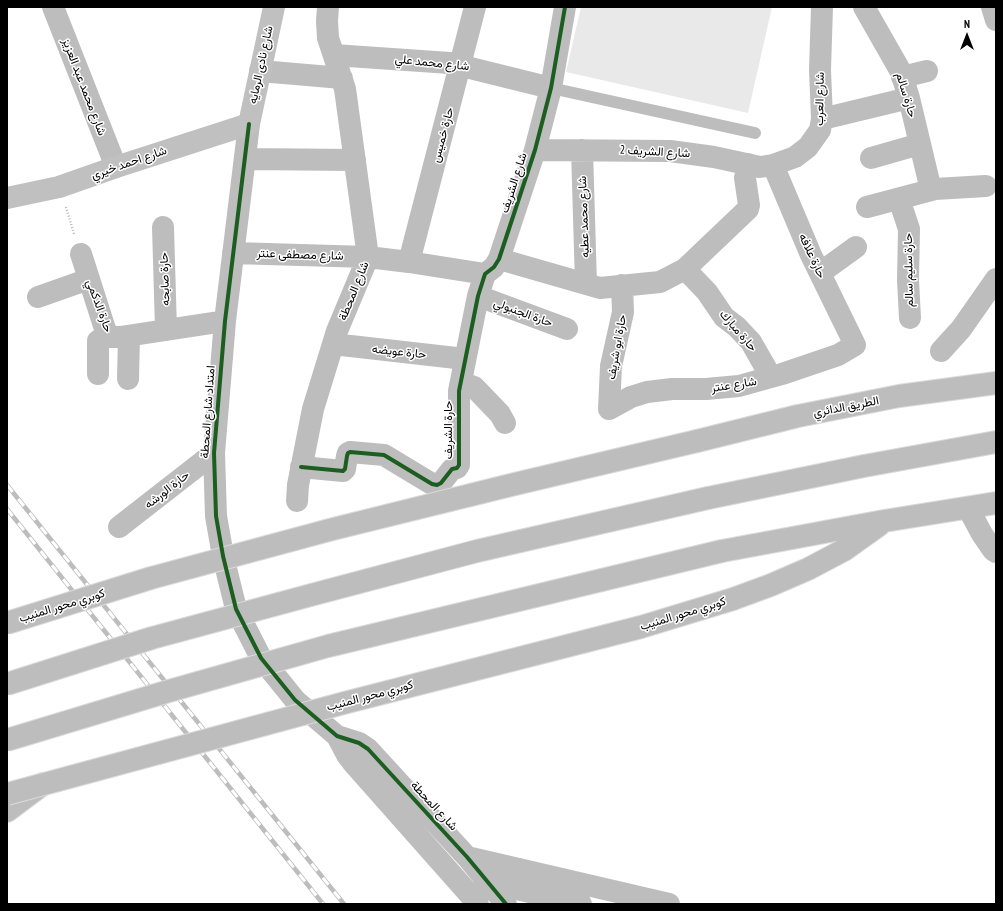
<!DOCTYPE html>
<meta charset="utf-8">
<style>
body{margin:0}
#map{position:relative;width:1003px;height:911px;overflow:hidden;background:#fff;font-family:"PT Sans Narrow",sans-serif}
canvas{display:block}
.frame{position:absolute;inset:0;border:8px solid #000;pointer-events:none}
.north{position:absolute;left:947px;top:16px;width:40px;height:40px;-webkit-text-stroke:3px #fff;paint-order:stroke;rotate:0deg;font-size:11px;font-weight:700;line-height:16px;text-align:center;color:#000}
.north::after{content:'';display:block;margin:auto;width:14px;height:18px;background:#000;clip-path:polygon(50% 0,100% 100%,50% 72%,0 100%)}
</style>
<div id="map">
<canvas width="1003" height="911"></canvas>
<div class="frame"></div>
<div class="north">N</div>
</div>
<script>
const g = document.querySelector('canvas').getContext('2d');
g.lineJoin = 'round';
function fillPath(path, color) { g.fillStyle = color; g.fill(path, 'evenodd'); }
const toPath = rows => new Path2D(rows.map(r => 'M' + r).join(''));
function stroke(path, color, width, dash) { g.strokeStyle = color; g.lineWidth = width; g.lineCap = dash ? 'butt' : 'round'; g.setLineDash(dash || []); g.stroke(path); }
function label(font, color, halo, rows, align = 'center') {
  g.font = font + ' "PT Sans Narrow",Vazirmatn,sans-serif'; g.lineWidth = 3; g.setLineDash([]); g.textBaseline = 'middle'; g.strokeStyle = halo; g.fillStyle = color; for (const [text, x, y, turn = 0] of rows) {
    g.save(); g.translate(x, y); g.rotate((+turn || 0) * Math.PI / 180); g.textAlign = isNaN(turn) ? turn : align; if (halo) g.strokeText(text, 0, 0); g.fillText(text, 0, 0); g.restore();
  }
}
fillPath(toPath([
 [581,7,772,7,748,113,566,72]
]), '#e9e9e9');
const highway = toPath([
 [697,441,798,416,899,396,996,383],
 [708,498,864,466,996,442],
 [722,551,884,521,996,503],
 [733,599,771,585,808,569,844,550,879,525],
 [7,811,43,784]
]);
stroke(highway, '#dbdbdb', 24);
stroke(toPath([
 [66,207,74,234]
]), '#b8b8b8', 2.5, [1, 2]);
stroke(toPath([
 [551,88,755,133]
]), '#bdbdbd', 12);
stroke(toPath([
 [53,7,116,167],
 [864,7,901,72,909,98,931,190],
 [992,7,996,20],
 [334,55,450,63,551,88],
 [260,71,342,78],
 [902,77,927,71],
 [822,119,909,98],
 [249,124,225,321,214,453,216,516,223,556,236,609,261,658,295,700,337,736,359,743,368,749,467,857,506,904],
 [535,150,670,151,714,157,760,167,773,165,795,157,808,147,820,130,822,119,820,70,822,7],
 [582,150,586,284],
 [871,158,920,144],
 [245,159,355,160],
 [899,199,909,229,908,280,910,318],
 [867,207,935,189,986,186],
 [163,227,166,330],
 [233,253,368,257,409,262,485,274],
 [81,254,105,329,110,337,120,337,225,321],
 [499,259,600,288,660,282,685,269,748,209,749,205,745,178,748,164],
 [409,262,475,7],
 [685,269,707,292,724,317,737,327,751,342,771,377],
 [820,273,856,247],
 [478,296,567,329],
 [38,297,89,279],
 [333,344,465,359],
 [941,351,961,329,996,279],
 [98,374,98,341,104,337,110,337],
 [128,379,129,336],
 [461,382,474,387,500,414,505,423],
 [609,409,631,397,647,392,672,389,706,389,739,386,782,374,838,355,855,345,811,255,773,165],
 [609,409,611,366,623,312,622,285],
 [301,467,343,471,345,469,347,456,348,453,350,452,384,455,432,484,437,485,441,483,452,469,457,468,459,465,459,391,478,296,485,274,494,267,499,259,535,150,551,88,565,7],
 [297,501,298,485,313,409,337,331,368,257,345,89,328,38,327,21,328,7],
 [968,508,982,534,993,550,996,552],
 [119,527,214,453],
 [337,736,347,755,354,764,478,904],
 [467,857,669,904],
 [484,878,517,889,581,904]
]), '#bdbdbd', 22);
stroke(toPath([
 [7,198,59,187,116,167,249,124,274,7]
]), '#c0c0c0', 22);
stroke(highway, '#bdbdbd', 22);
const rail = toPath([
 [7,485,344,904],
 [7,509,323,904]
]);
stroke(rail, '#bdbdbd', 4.5);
stroke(rail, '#fff', 3, [9]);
const highwayBridge = toPath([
 [7,623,151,578,333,529,515,484,697,441],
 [7,684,152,638,311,595,477,551,708,498],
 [7,740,169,691,328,646,722,551],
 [7,794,344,703,641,627,733,599]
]);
stroke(highwayBridge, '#dbdbdb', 24, []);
stroke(highwayBridge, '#bdbdbd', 22);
stroke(toPath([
 [249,124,225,321,214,453,216,516,223,556,236,609,261,658,295,700,337,736,359,743,368,749,467,857,506,904],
 [301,467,343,471,345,469,347,456,348,453,350,452,384,455,432,484,437,485,441,483,452,469,457,468,459,465,459,391,478,296,485,274,494,267,499,259,535,150,551,88,565,7]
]), '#1b5e20', 4);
label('12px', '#000', '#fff', [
 ["شارع محمد علي",432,63,6],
 ["شارع نادى الرمايه",261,65,-78],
 ["شارع محمد عبد العزيز",84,87,69],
 ["حارة سالم",906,95,73],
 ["شارع العرب",820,99,-89],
 ["حارة خميس",443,135,-75],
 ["شارع الشريف 2",655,152,3],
 ["شارع احمد خيري",129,163,-19],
 ["شارع الشريف",514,183,-72],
 ["شارع محمد عطيه",584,217,-92],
 ["شارع مصطفى عنتر",300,255,2],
 ["حارة علافه",812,256,65],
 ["حارة سليم سالم",909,270,-91],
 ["حارة صابحه",165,279,-92],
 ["شارع المحطة",354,291,-68],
 ["حارة الدكمي",99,306,70],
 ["حارة الجنبولي",523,313,20],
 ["حارة مبارك",738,331,49],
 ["حارة ابو شريف",617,347,-80],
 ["حارة عويضه",399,352,6],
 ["شارع عنتر",734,385,-9],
 ["الطريق الدائري",846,407,-11],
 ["امتداد شارع المحطة",208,412,-86],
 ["حارة الشريف",449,430,-90],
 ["حارة الورشه",167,490,-38],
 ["كوبري محور المنيب",62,606,-17],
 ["كوبري محور المنيب",683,614,-17],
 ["كوبري محور المنيب",370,696,-15],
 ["شارع المحطة",434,806,47]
]);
</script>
